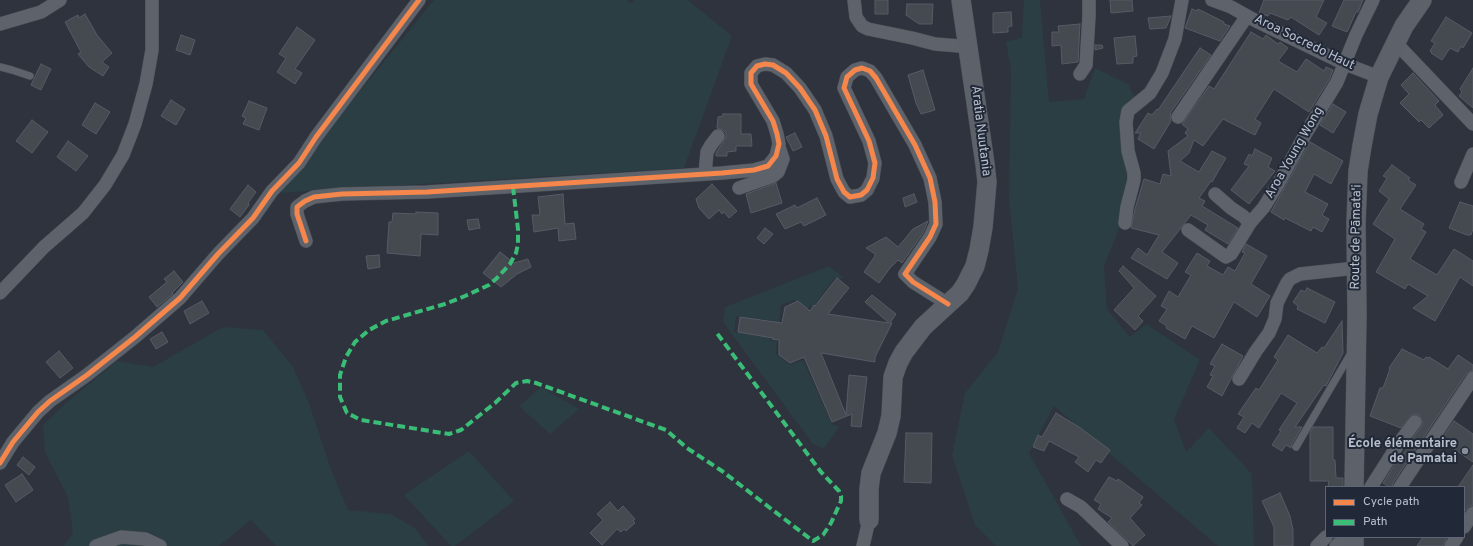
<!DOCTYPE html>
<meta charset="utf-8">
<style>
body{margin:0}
#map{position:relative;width:1473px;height:546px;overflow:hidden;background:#2e333d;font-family:Overpass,sans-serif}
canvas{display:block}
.legend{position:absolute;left:1325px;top:486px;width:140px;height:52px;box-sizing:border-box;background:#212938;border:1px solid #5e6574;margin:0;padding:5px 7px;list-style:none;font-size:12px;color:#b9c0cd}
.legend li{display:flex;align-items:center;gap:8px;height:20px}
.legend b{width:20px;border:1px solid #5e6574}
</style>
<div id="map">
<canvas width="1473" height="546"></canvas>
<ul class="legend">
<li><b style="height:5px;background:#f5874c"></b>Cycle path</li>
<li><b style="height:5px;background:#3abd76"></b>Path</li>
</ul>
</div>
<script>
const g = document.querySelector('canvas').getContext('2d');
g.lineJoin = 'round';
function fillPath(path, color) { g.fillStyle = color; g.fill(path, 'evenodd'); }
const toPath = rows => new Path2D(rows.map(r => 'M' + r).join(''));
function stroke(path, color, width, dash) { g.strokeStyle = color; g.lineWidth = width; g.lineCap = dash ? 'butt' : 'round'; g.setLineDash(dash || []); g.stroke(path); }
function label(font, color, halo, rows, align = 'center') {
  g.font = font + ' Overpass,sans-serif'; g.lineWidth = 4; g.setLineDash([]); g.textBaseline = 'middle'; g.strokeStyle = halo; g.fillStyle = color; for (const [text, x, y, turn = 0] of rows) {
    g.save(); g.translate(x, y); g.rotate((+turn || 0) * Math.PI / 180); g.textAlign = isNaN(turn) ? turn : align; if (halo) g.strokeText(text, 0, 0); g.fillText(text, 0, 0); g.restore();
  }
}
fillPath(toPath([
 [434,0,627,0,632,3,634,0,688,0,732,36,684,168,277,193],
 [1024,0,1040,0,1049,102,1084,99,1095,68,1128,84,1137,102,1129,123,1131,140,1140,167,1132,196,1104,266,1107,309,1130,337,1146,324,1200,360,1174,419,1186,452,1209,428,1252,474,1254,546,1218,546,1054,406,1029,453,1081,546,996,546,975,525,952,455,965,393,998,352,1018,288,1009,199,1011,70,1006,42,1022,38],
 [827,267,830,267,843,277,838,281,835,278,813,307,811,305,808,309,794,300,781,305,779,325,775,325,775,321,736,316,734,332,769,337,771,341,777,341,776,354,790,365,803,360,832,424,839,427,824,449,812,443,723,322,725,307],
 [223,327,263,330,293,367,309,403,332,472,348,510,391,514,415,528,428,546,276,546,251,520,219,546,64,546,73,533,68,497,45,452,43,425,67,402,117,361,153,367],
 [541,387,579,409,550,434,519,406],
 [469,451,514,501,455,546,451,546,404,495]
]), '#2b3e43');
const building = toPath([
 [875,0,888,0,888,14,875,14,875,0],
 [1110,0,1132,0,1133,11,1111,13,1110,0],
 [1264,0,1324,0,1316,17,1327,23,1319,35,1291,17,1288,20,1270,13,1268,16,1259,13,1264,0],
 [1344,0,1363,0,1358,12,1356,12,1347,32,1332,26,1344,0],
 [907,4,933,4,932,24,919,24,906,15,907,4],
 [1192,9,1197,11,1198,9,1224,22,1224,24,1230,26,1220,41,1185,28,1192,9],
 [1011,12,1012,26,1008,27,1008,32,993,33,993,13,1011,12],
 [85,14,97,35,112,53,102,62,109,67,103,76,89,67,78,54,81,52,65,22,78,15,79,18,85,14],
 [1171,16,1166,28,1150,29,1148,18,1171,16],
 [1446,17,1472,33,1463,48,1461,46,1458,52,1450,48,1442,60,1431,53,1432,52,1430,51,1435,43,1431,41,1446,17],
 [1080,24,1078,62,1062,64,1061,45,1052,46,1052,32,1059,32,1058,26,1080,24],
 [297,27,315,40,295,69,302,73,295,84,277,72,286,58,279,54,297,27],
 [1251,32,1263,39,1266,35,1278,44,1280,42,1288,48,1278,61,1297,72,1306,59,1324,71,1326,67,1333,70,1330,78,1309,112,1274,89,1255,119,1261,123,1255,135,1223,119,1203,146,1194,140,1189,153,1180,161,1199,172,1212,151,1226,158,1212,182,1211,181,1199,198,1205,201,1202,206,1238,228,1228,244,1205,230,1208,225,1191,215,1162,252,1178,263,1167,279,1131,258,1138,248,1147,255,1159,235,1131,228,1135,209,1144,179,1160,184,1163,174,1171,176,1168,151,1188,136,1185,133,1188,129,1182,124,1209,86,1214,89,1251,32],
 [181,35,195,40,190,55,176,50,181,35],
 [1135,36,1137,56,1133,57,1133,63,1117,64,1114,38,1135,36],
 [1095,45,1102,45,1103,48,1095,50,1095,45],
 [1200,48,1211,55,1171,112,1170,117,1171,121,1154,149,1138,139,1141,133,1135,133,1148,113,1152,115,1157,109,1158,110,1200,48],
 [41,64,51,69,41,90,31,85,41,64],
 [1473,68,1473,108,1459,96,1462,92,1460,89,1473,68],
 [923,70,935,110,921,114,916,103,908,75,923,70],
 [1413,73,1439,101,1435,105,1443,115,1429,128,1421,120,1419,122,1400,103,1409,94,1401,85,1413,73],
 [171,100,185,109,176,125,161,116,171,100],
 [249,101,267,108,259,130,243,124,246,118,242,116,249,101],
 [95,103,110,112,96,134,82,125,95,103],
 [1333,104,1346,112,1333,133,1320,125,1333,104],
 [723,114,741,114,741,134,751,134,752,146,736,146,736,151,727,152,727,156,716,156,716,153,726,137,726,133,723,130,717,128,718,117,723,116,723,114],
 [32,120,48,132,32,153,16,141,32,120],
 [795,133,802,147,793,151,786,137,795,133],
 [68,141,88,156,76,171,57,157,68,141],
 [1310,142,1343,161,1331,184,1314,174,1305,192,1328,204,1322,215,1329,219,1322,232,1313,227,1311,231,1285,218,1284,220,1271,212,1310,142],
 [1255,149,1272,158,1268,167,1275,171,1249,204,1231,190,1249,166,1244,164,1249,154,1252,156,1255,149],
 [1392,165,1410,178,1408,180,1416,185,1400,209,1424,224,1421,229,1426,232,1410,259,1437,275,1454,249,1473,261,1473,286,1460,277,1435,321,1413,308,1428,296,1408,284,1405,289,1376,272,1395,239,1373,224,1389,199,1379,191,1387,178,1383,176,1392,165],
 [776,183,782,203,751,213,746,194,776,183],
 [712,184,737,211,729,218,724,212,722,214,719,210,709,219,699,208,696,199,712,184],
 [248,185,256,192,248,203,249,205,240,217,230,209,248,185],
 [563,194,565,224,574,223,576,239,559,241,558,228,534,232,532,215,540,215,538,197,563,194],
 [914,194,917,202,905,207,903,198,914,194],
 [817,198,826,215,804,226,801,222,785,229,776,214,795,205,797,208,817,198],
 [1460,202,1473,206,1473,229,1471,235,1467,235,1449,228,1460,202],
 [416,212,438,213,438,235,421,234,420,256,387,253,389,222,392,222,393,213,416,214,416,212],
 [478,219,480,228,469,230,467,220,478,219],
 [928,221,923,233,902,263,898,260,890,268,879,283,864,272,875,256,875,254,866,248,886,237,898,247,913,229,928,221],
 [765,228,773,234,764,244,757,238,765,228],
 [1246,244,1267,256,1251,284,1270,296,1257,317,1234,302,1214,338,1192,326,1185,339,1166,328,1167,326,1159,321,1167,309,1161,306,1169,291,1178,297,1191,275,1185,272,1197,253,1210,261,1207,266,1223,275,1228,267,1235,271,1245,253,1242,252,1246,244],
 [500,252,514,263,528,259,531,267,517,274,501,287,483,273,500,252],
 [379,255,380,267,368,269,366,256,379,255],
 [1123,266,1156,296,1138,316,1143,321,1135,330,1114,310,1134,288,1119,271,1123,266],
 [174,271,183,282,172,293,173,294,157,307,149,297,167,282,164,279,174,271],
 [837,278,849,288,828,314,889,323,865,302,872,295,896,314,890,323,892,323,875,357,875,362,821,353,846,415,849,375,867,377,861,427,851,426,852,414,832,422,804,357,790,363,779,355,779,340,772,339,773,338,738,332,740,317,782,323,785,307,798,301,810,311,814,305,815,306,837,278],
 [1307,288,1335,302,1325,323,1297,309,1298,306,1293,302,1301,290,1305,292,1307,288],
 [202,301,209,313,190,324,184,311,202,301],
 [1342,321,1343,353,1326,386,1324,385,1295,427,1302,427,1292,444,1291,448,1286,445,1282,451,1272,445,1281,431,1279,430,1297,403,1281,393,1259,428,1252,423,1245,433,1237,428,1244,417,1238,414,1256,388,1259,390,1278,360,1274,357,1288,335,1317,353,1322,347,1324,348,1342,321],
 [162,332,168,342,156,349,150,339,162,332],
 [1222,344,1243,356,1222,396,1207,387,1213,376,1210,375,1215,366,1210,364,1222,344],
 [1402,349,1424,360,1426,357,1428,358,1429,357,1448,369,1458,355,1473,365,1473,370,1466,374,1393,483,1392,487,1389,487,1383,483,1400,456,1401,457,1411,442,1410,441,1421,427,1423,423,1420,416,1416,414,1412,415,1401,428,1370,416,1380,388,1383,388,1390,369,1389,368,1402,349],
 [59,351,73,368,60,378,46,362,59,351],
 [1056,413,1079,427,1110,450,1101,463,1096,460,1088,472,1075,462,1079,457,1049,441,1044,451,1033,447,1038,435,1042,437,1056,413],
 [1454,421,1473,434,1473,462,1441,440,1454,421],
 [1313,427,1333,427,1333,460,1335,460,1336,478,1343,478,1343,487,1328,487,1329,481,1310,481,1310,433,1313,427],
 [906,433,932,433,931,483,904,482,906,433],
 [23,457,35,467,29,475,17,465,23,457],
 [1473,465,1473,505,1469,506,1464,512,1464,487,1458,487,1473,465],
 [22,474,33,490,16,502,5,485,22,474],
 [1109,477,1117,481,1118,479,1143,497,1139,503,1142,505,1130,518,1145,535,1133,546,1108,522,1112,518,1098,509,1101,504,1094,500,1109,477],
 [1280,493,1290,516,1293,530,1293,546,1274,546,1274,527,1262,501,1280,493],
 [610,502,618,511,623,506,635,519,633,521,635,523,626,531,624,529,621,532,617,529,602,545,590,533,603,520,597,514,610,502],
 [1423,537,1447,537,1443,546,1417,546,1423,537]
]);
fillPath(building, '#454a51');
stroke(building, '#565b65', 1);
const lane = toPath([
 [0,67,12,70,30,76],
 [1296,447,1351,353]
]);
const street = toPath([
 [854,0,856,17,862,26,868,29,912,38,935,44,960,46,968,44],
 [1212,0,1231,7,1258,22,1345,64,1379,77],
 [0,24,41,12,60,0],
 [1395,42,1473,124],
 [1080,74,1086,65,1089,16,1089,0],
 [1178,117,1247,16],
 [705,174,707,152,711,145,718,136],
 [1461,182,1473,154],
 [739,188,773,176,778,172,783,159,779,147],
 [1215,194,1231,208,1243,216,1250,223],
 [1125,223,1127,207,1134,180,1134,173,1128,151,1126,122,1128,111,1150,93,1162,73,1175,39,1182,0],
 [1188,230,1226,257,1231,254,1250,223,1264,207,1278,184,1306,133,1337,82,1356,35,1373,0],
 [306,241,297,214,297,207,305,201,314,197,342,194,427,192,722,173,754,170,768,166,776,156,779,144,777,134,773,121,751,84,751,73,757,66,765,64,773,65,786,73,800,88,815,110,826,136,837,179,844,192,850,197,861,195,867,190,873,178,875,163,869,141,844,88,847,77,855,70,862,68,870,71,876,78,915,145,930,178,935,202,936,224,930,237,905,274,913,282,948,304],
 [0,293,44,247,83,213,105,185,123,155,135,124,146,84,152,50,152,0],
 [1239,379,1256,351,1269,333,1275,319,1277,303,1287,283,1290,279,1300,274,1356,268],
 [0,463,13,442,38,412,50,401,87,375,135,337,180,298,218,254,253,218,272,191,299,163,316,137,419,0],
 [1371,487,1399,443,1415,422],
 [1400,487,1473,378],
 [1067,499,1081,507,1122,546],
 [1464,527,1473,513],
 [96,546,121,537,145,539,160,546],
 [863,546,869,520],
 [1317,546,1326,537],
 [1336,546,1346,537],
 [1451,546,1457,537]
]);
const secondary = toPath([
 [1354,487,1357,316,1356,223,1358,171,1362,146,1368,114,1379,77,1404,26,1422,0],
 [869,520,869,489,871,473,887,433,891,416,893,377,898,363,904,352,923,327,960,293,966,284,975,266,979,250,983,227,987,182,985,164,961,0],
 [1354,546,1354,537]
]);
stroke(lane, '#4a4e55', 8);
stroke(street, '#4a4e55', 14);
stroke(secondary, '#4a4e55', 20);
stroke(lane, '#5e636b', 7);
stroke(street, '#5e636b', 13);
stroke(secondary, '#5d6169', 19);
stroke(toPath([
 [513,187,518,229,518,244,516,253,510,264,497,278,489,285,465,296,445,304,386,321,369,330,355,342,346,357,340,375,340,397,347,413,361,420,449,434,461,430,495,403,516,383,527,381,536,383,666,430,687,448,722,471,813,541,823,535,831,523,841,501,841,496,839,491,821,472,716,332]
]), '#3abd76', 4, [8, 4]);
stroke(toPath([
 [306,241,297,214,297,207,305,201,314,197,342,194,427,192,722,173,754,170,768,166,776,156,779,144,777,134,773,121,751,84,751,73,757,66,765,64,773,65,786,73,800,88,815,110,826,136,837,179,844,192,850,197,861,195,867,190,873,178,875,163,869,141,844,88,847,77,855,70,862,68,870,71,876,78,915,145,930,178,935,202,936,224,930,237,905,274,913,282,948,304],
 [0,463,13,442,38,412,50,401,87,375,135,337,180,298,218,254,253,218,272,191,299,163,316,137,419,0]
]), '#f5874c', 5);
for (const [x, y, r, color] of [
 [1465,451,4,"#888f9b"]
]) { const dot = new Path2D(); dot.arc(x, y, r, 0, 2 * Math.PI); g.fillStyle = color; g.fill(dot); stroke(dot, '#212938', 1.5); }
label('13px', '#b9c0cd', '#212938', [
 ["Aroa Socredo Haut",1304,43,26],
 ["Aratia Nuutania",980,131,83],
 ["Aroa Young Wong",1295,153,-60],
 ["Route de Pāmata'i",1357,237,-89]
]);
label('bold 13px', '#b9c0cd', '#212938', [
 ["École élémentaire",1457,444],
 ["de Pamatai",1457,459]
], 'right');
</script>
